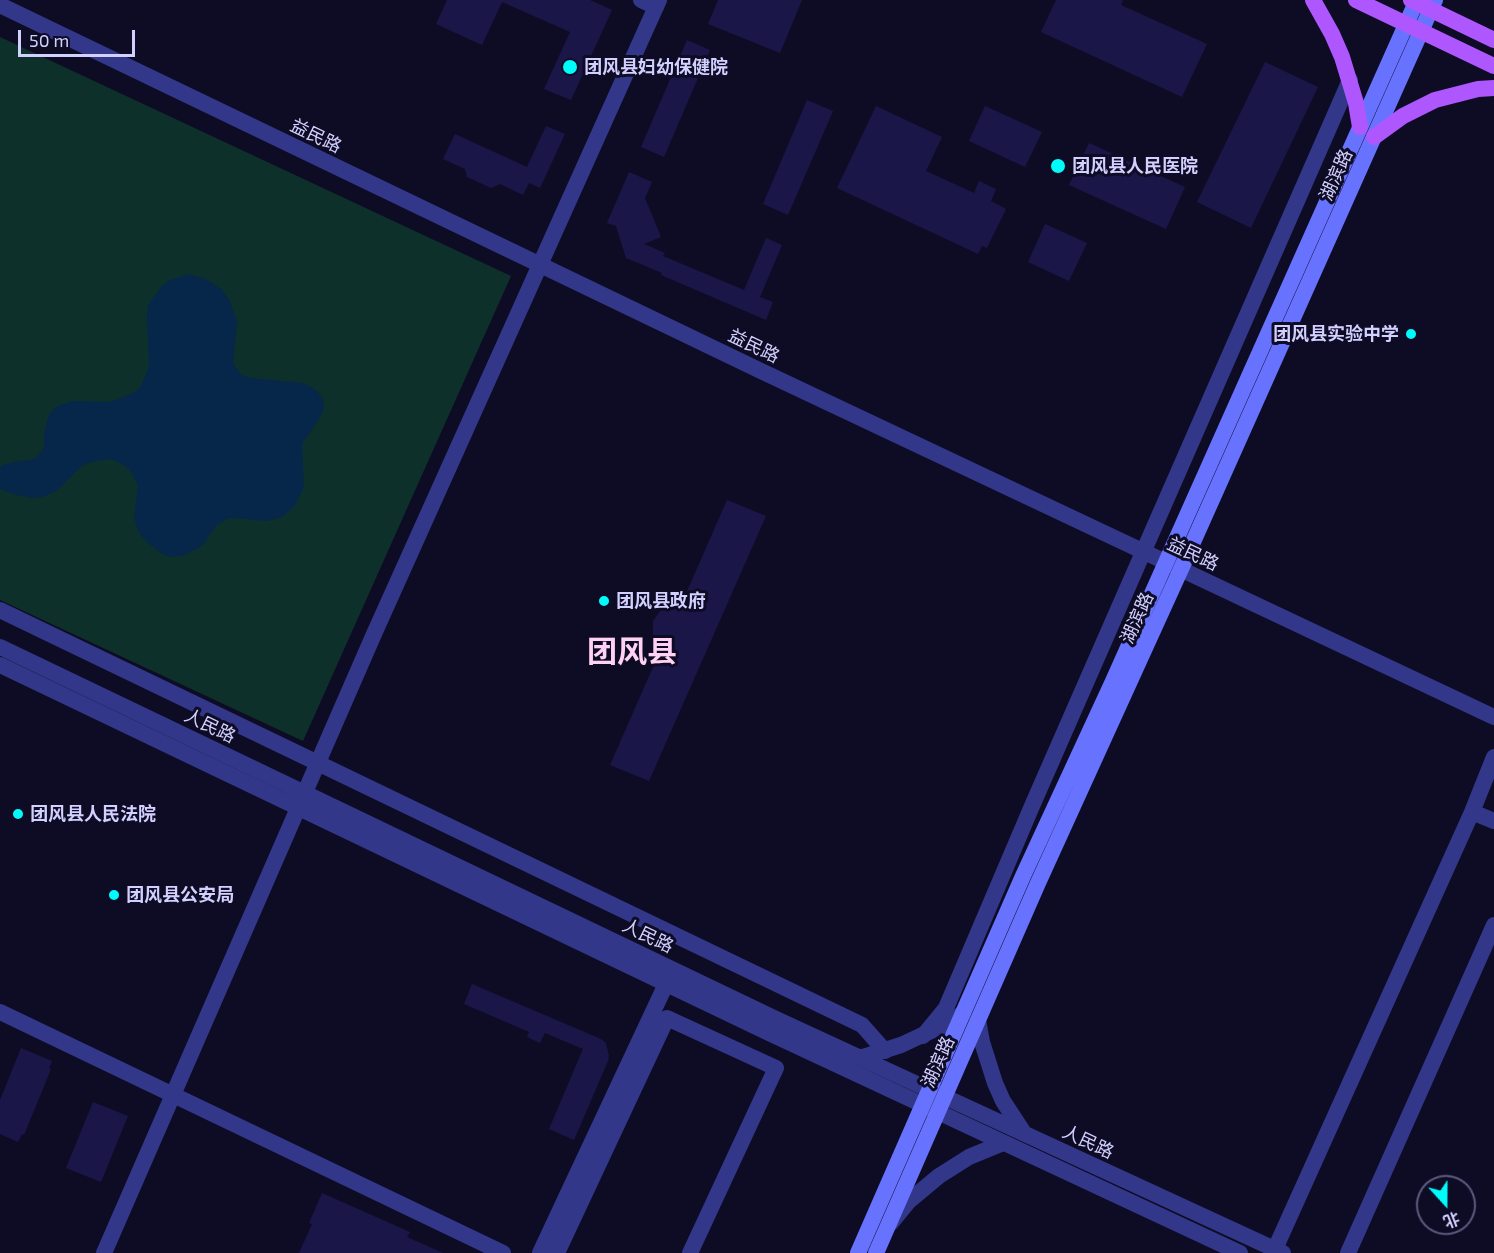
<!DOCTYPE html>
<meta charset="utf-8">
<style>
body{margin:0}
#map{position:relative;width:1494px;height:1253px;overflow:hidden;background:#0e0c25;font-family:"Exo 2","Noto Sans SC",sans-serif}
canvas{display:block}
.north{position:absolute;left:1416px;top:1175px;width:60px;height:60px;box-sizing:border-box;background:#0e0c25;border:2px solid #5c5a7c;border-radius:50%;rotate:159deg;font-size:16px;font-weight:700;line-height:24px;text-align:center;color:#d1d0ff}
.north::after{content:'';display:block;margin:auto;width:21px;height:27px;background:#00fbfb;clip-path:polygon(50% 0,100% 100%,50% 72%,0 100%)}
.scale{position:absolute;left:18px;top:30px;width:117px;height:27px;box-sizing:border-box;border:3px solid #d1d0ff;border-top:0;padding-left:8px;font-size:18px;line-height:21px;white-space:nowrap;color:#d1d0ff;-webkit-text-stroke:4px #0e0c25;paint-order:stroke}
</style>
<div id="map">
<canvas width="1494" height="1253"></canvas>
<div class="north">北</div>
<div class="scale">50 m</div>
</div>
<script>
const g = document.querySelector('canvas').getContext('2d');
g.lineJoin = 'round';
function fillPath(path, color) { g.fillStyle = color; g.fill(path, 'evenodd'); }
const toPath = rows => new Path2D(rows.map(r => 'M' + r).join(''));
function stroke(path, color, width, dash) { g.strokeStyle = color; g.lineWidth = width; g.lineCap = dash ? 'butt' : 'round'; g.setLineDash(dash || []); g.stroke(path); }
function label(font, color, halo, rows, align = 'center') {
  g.font = font + ' "Exo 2","Noto Sans SC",sans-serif'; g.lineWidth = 6; g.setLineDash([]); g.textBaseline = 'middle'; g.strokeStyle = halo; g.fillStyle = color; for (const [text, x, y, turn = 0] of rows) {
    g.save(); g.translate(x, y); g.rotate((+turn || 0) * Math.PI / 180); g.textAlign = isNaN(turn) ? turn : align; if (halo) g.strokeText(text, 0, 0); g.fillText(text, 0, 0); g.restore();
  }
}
fillPath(toPath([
 [0,37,511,276,303,741,0,600]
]), '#0e302b');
fillPath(toPath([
 [188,274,206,279,221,289,230,301,237,322,233,363,241,375,251,378,303,383,316,390,323,399,324,406,321,416,302,444,304,487,294,507,282,517,267,521,233,518,226,519,216,526,203,545,183,556,172,557,164,555,149,544,139,533,134,518,138,485,129,469,118,462,109,459,91,462,82,466,56,491,42,497,34,498,12,494,0,489,0,468,3,465,18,461,32,460,38,456,44,447,44,433,49,415,55,407,73,401,110,402,131,394,140,388,149,367,147,316,148,305,161,287,170,280]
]), '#06264a');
fillPath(toPath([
 [447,0,590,0,612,10,571,100,544,89,570,32,502,2,482,45,436,24],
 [718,0,802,0,780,53,708,24],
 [1056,0,1123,0,1121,5,1207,44,1182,97,1041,32],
 [687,40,710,50,664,157,641,147],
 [1265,62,1318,87,1251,228,1197,202],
 [807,100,833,111,788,215,763,204],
 [876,106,942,137,926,171,974,193,979,181,996,189,991,201,1006,209,987,248,982,246,978,254,837,188],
 [985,106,1042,132,1025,167,969,141],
 [546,126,565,134,540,188,529,183,523,195,500,184,491,188,467,177,465,169,443,159,455,134,527,167],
 [1089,143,1185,187,1166,229,1069,185],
 [629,172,652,182,645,198,661,237,644,244,665,253,663,256,744,290,766,238,782,245,760,297,773,302,766,320,661,275,662,273,626,258,616,226,607,223],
 [1045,224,1087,243,1069,281,1028,262],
 [727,500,766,516,649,781,610,765,661,649,653,636,653,621,661,610,674,604,681,605],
 [472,984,601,1039,606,1043,609,1056,608,1061,574,1140,549,1129,583,1049,545,1033,540,1043,527,1037,529,1032,464,1004],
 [21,1048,52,1061,49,1068,51,1069,24,1135,22,1134,18,1142,0,1134,0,1100],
 [93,1102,128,1116,101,1182,66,1168],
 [322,1193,410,1232,407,1237,443,1253,299,1253,312,1224,309,1223]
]), '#1b1648');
stroke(toPath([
 [641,0,656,7],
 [0,5,761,371,1494,717],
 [0,610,862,1025,885,1051],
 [1472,812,1494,821],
 [0,1012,503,1253],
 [923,1036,946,1008,1032,806,1350,80],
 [1275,1249,1472,812,1494,757],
 [104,1253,374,634,659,0],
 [540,1253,666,984],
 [557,1253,667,1018,776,1068,690,1253],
 [1348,1253,1494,925]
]), '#323789', 16);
stroke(toPath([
 [0,647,776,1019,1283,1253],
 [0,665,769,1033,1240,1253],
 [978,1020,982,1042,995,1083,1003,1101,1024,1133],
 [860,1058,901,1045,944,1025,963,1013],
 [891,1223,909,1201,939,1176,969,1157,1003,1143]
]), '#323789', 16);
stroke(toPath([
 [858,1253,1023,876,1113,681,1417,0],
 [876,1253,1038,883,1181,569,1435,0]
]), '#6773ff', 16);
stroke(toPath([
 [1313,0,1332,34,1342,57,1356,103,1360,127],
 [1356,0,1494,66],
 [1411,0,1494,40],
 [1374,137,1403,116,1435,100,1478,89,1494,88]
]), '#af57ff', 16);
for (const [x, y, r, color] of [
 [570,67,8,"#00fbfb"],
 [1058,166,8,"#00fbfb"],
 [1411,334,6,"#00fbfb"],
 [604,601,6,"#00fbfb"],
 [18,814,6,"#00fbfb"],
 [114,895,6,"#00fbfb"]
]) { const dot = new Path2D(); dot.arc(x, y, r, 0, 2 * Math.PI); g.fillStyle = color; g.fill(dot); stroke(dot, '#0e0c25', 2); }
label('bold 18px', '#d1d0ff', '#0e0c25', [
 ["团风县妇幼保健院",584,67],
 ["团风县人民医院",1072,166],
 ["团风县实验中学",1399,334,"right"],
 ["团风县政府",616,601],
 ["团风县人民法院",30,814],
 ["团风县公安局",126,895]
], 'left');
label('18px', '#d1d0ff', '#0e0c25', [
 ["益民路",316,136,26],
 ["湖滨路",1336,175,-66],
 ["益民路",754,346,26],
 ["益民路",1193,554,25],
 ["湖滨路",1137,618,-66],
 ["人民路",210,726,26],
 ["人民路",648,936,26],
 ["湖滨路",938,1062,-66],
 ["人民路",1088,1142,25]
]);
label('bold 30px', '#ffd2f3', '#0e0c25', [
 ["团风县",632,652]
]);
</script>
